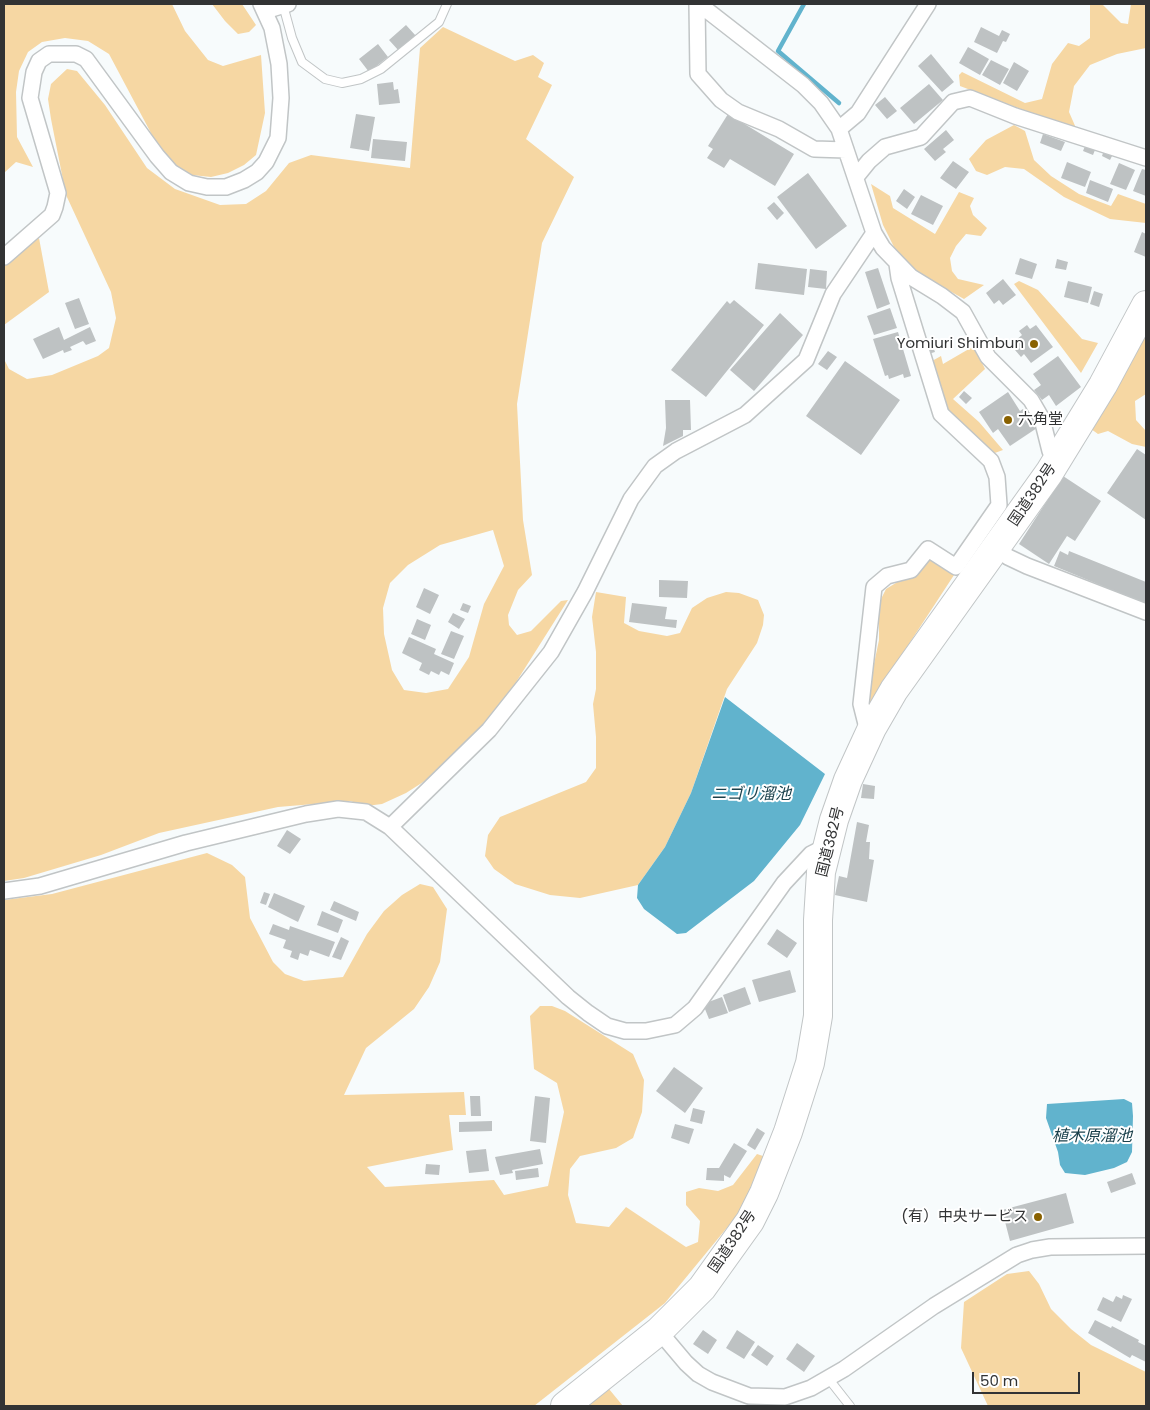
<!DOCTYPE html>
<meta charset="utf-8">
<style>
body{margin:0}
#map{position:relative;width:1150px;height:1410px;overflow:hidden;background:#f7fbfc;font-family:Poppins,sans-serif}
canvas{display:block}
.frame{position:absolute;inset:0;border:5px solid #323334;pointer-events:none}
.scale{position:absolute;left:972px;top:1372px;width:108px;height:22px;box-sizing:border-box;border:2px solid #323334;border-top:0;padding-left:6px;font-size:15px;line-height:18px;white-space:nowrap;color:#323334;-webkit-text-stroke:4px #fff;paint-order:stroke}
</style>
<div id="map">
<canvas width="1150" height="1410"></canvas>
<div class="frame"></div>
<div class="scale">50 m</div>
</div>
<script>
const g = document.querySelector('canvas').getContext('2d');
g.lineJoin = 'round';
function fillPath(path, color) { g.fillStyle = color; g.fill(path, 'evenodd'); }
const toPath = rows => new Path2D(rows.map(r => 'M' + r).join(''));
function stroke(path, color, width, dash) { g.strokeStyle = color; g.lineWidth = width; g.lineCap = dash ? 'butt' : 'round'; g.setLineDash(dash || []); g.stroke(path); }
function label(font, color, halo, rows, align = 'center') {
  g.font = font + ' Poppins,"Noto Sans JP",sans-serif'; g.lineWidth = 4; g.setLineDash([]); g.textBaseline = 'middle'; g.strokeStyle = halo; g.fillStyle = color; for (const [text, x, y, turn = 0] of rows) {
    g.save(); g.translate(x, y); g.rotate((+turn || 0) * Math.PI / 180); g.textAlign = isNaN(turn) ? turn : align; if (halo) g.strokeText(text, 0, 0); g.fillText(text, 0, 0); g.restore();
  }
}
fillPath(toPath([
 [4,4,172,4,185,31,208,60,223,66,261,55,265,113,256,155,244,165,228,173,211,177,192,175,175,167,152,135,109,54,88,41,65,38,42,42,28,52,19,71,16,92,17,137,33,167,16,162,4,173],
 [212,4,242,4,256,25,249,32,238,34,225,21],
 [1090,4,1102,4,1121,23,1128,24,1131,4,1146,4,1146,48,1117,54,1090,65,1074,86,1069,112,1076,128,1063,125,960,86,959,75,962,72,1025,103,1042,99,1052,64,1068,43,1079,46,1090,38],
 [443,27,515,61,533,55,544,63,538,77,552,85,526,139,574,177,542,243,517,404,523,520,532,575,518,590,508,615,509,625,517,635,531,631,561,601,568,600,501,706,471,741,428,779,406,793,382,804,366,806,350,801,278,807,159,833,101,855,24,878,4,881,4,359,9,369,27,379,52,375,98,356,109,348,116,318,111,292,66,195,51,119,48,99,51,84,67,69,77,71,105,105,147,168,175,189,220,205,246,204,266,191,289,163,311,155,410,168,420,48],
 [493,530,504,566,484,604,469,657,448,689,426,693,404,690,392,670,384,634,383,608,390,583,408,565,440,545],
 [1014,125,1025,131,1034,160,1051,176,1079,194,1111,206,1118,194,1146,204,1146,223,1110,219,1064,197,1024,169,1005,167,987,175,976,171,969,159,986,140],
 [871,184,890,196,893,208,935,234,959,192,974,198,970,206,973,215,987,228,981,236,966,234,956,246,950,258,952,271,958,279,984,285,964,299,912,270,899,257,883,225],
 [39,238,49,292,4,325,4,265],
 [1019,281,1038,290,1082,339,1098,343,1081,373,1014,284],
 [1146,333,1146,394,1135,401,1136,420,1146,431,1146,447,1132,444,1108,431,1098,434,1091,429],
 [974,346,985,369,953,399,979,422,1003,450,992,454,946,411,932,361,941,356,943,364],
 [930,557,954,575,869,705,867,697,879,640,879,603,886,589,904,578,918,575],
 [596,592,626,597,624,623,639,631,667,636,680,633,692,608,707,598,726,592,739,593,758,600,764,615,763,625,757,643,727,689,691,793,665,847,638,885,580,898,550,895,515,884,494,869,485,856,488,835,500,817,586,782,596,768,596,737,593,704,596,689,596,652,592,617],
 [207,853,232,865,245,877,250,918,273,962,285,974,304,981,343,977,367,934,384,911,402,895,420,884,433,887,447,909,440,962,429,987,414,1009,366,1048,344,1095,464,1092,466,1115,449,1115,453,1150,367,1167,385,1187,494,1180,504,1195,548,1186,564,1112,557,1083,534,1069,530,1016,540,1006,552,1006,565,1011,633,1054,644,1080,642,1112,633,1138,616,1148,580,1156,570,1169,568,1195,576,1223,609,1227,626,1207,686,1247,698,1242,700,1221,686,1205,686,1192,699,1188,718,1191,733,1185,757,1154,766,1157,744,1207,665,1303,534,1406,4,1406,4,900,52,894],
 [1029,1271,1039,1284,1051,1309,1071,1329,1091,1345,1146,1372,1146,1406,988,1406,961,1348,964,1302,1007,1274],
 [609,1389,623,1406,588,1406]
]), '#f6d7a3');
fillPath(toPath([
 [725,697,825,774,800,825,754,881,686,933,677,934,644,909,637,898,638,885,665,847,691,793],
 [1124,1099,1132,1103,1133,1116,1132,1152,1127,1162,1114,1168,1085,1175,1065,1173,1060,1165,1058,1152,1046,1118,1047,1104]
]), '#61b3cd');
stroke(toPath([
 [804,4,778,51,839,103]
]), '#61b3cd', 4.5);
fillPath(toPath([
 [406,25,416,36,399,51,389,40],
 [981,27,999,36,1002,30,1010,34,1006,42,1003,41,997,53,974,42],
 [378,44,388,57,369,72,359,59],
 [968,47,989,59,980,75,959,63],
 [931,54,954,82,942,92,918,66],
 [991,60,1009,69,1000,85,982,75],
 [1014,62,1029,71,1017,91,1003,83],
 [393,82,394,90,398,89,400,103,379,105,377,84],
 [929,84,943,100,914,124,900,108],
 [885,97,897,111,887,119,875,105],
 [356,114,375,117,369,151,350,148],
 [728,114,794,154,775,186,730,159,724,168,707,158,713,149,708,146],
 [946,130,954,140,943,149,946,152,935,161,924,149],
 [1043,134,1065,142,1061,151,1040,143],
 [373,139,407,142,405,161,371,158],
 [1085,146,1095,150,1093,155,1083,151],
 [1104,150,1113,154,1110,160,1102,156],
 [953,161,969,172,956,189,940,178],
 [1067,162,1091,172,1085,187,1061,178],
 [1119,163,1135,170,1126,190,1110,184],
 [1142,169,1146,170,1146,196,1133,191],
 [808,173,847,226,816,249,777,197],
 [1090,180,1113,189,1108,202,1086,193],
 [904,189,915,197,907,209,896,201],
 [921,195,943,206,933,225,911,214],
 [774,202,784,213,777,220,767,208],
 [1142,232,1146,234,1146,257,1134,252],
 [1020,258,1037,264,1032,279,1015,274],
 [1057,259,1068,262,1066,270,1055,268],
 [758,263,807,269,804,295,755,289],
 [878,268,890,304,877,309,865,272],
 [810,269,827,271,826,289,808,287],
 [1003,279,1016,295,1003,305,999,300,994,304,986,293],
 [1068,281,1092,287,1088,303,1064,297],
 [1094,291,1103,294,1099,307,1090,304],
 [79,298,89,324,75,329,65,303],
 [734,300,764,325,706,397,671,370,727,301,730,304],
 [890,308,897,328,874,335,867,316],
 [780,313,803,335,754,391,730,370],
 [1027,325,1030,329,1036,325,1053,347,1031,363,1024,354,1021,357,1015,350,1019,347,1015,341,1022,335,1019,331],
 [59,327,64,340,90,327,96,341,86,345,83,341,70,347,72,350,64,353,63,350,43,359,33,339],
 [898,332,911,376,904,378,903,374,889,379,888,375,885,376,873,339],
 [931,341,935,352,928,354,924,343],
 [828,351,837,357,827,370,818,364],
 [1058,356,1081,387,1056,406,1049,395,1042,400,1034,390,1041,385,1033,374],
 [845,361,900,400,861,455,806,416],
 [964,391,972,398,966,404,959,397],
 [1008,392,1020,411,1023,409,1037,428,1010,446,998,429,993,433,979,412],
 [665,400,690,400,691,430,683,430,683,436,663,446,666,428],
 [1137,449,1146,455,1146,520,1107,493],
 [1063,476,1101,501,1075,541,1067,536,1049,564,1019,544],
 [1060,551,1068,555,1069,551,1146,582,1146,604,1054,566],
 [659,580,688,581,687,598,659,597],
 [424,588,439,595,430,614,416,607],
 [463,603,471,606,468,613,460,610],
 [632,603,667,607,665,619,677,620,676,628,629,622],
 [453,613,465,619,459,629,448,622],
 [417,619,431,625,425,640,411,634],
 [451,631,464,636,454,659,441,654],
 [409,637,436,649,434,654,454,663,449,675,441,671,439,675,431,671,429,675,419,670,422,663,402,653],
 [863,784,875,786,874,799,861,798],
 [857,822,869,825,866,842,870,842,869,859,874,860,867,902,835,895,839,876,847,878],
 [287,830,301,839,290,854,277,846],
 [264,892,270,894,266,905,260,903],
 [274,893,305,906,298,922,268,907],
 [334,901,359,912,356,921,330,910],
 [322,911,343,920,338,933,317,925],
 [273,924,289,930,290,926,335,942,329,957,310,950,308,956,300,953,298,960,290,957,292,951,283,948,286,940,269,934],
 [777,929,797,943,787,958,767,944],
 [341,937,349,941,341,960,332,957],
 [790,970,796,992,759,1002,752,980],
 [745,987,751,1004,729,1012,723,995],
 [722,997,728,1013,709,1019,703,1004],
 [674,1067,703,1088,685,1113,656,1091],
 [470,1096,480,1096,481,1116,471,1116],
 [535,1096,550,1098,546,1143,530,1141],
 [693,1108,705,1111,702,1124,690,1121],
 [492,1121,492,1131,459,1132,459,1122],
 [675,1124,694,1129,689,1144,671,1138],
 [757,1128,765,1133,755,1150,747,1145],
 [734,1143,747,1151,730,1178,724,1175,724,1181,706,1180,707,1168,719,1168],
 [486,1149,489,1171,469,1173,466,1151],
 [540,1149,543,1164,512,1170,513,1173,500,1175,495,1157],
 [426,1164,440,1165,439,1175,425,1174],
 [538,1168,539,1177,516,1180,515,1171],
 [1132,1173,1136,1184,1111,1193,1107,1182],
 [1066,1193,1074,1223,1010,1241,1002,1210],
 [1123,1295,1132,1299,1121,1322,1097,1310,1103,1297,1113,1302,1116,1296,1122,1299],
 [1095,1320,1111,1328,1112,1326,1139,1340,1138,1342,1146,1346,1146,1362,1132,1355,1130,1358,1088,1333],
 [703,1330,717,1340,708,1354,693,1344],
 [737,1330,755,1342,744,1359,726,1348],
 [797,1343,815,1356,804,1372,786,1359],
 [758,1345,774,1356,767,1366,751,1355]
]), '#bec2c3');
const lane = toPath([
 [283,5,292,38,302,62,325,79,342,83,361,79,381,69,439,22,447,4],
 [828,1378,850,1406]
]);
const street = toPath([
 [697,4,698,74,721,100,738,112,779,129,814,149,846,150],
 [699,4,803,85,821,103,839,129,874,233,883,248,911,277,942,296,963,312,988,357,1031,400,1042,419,1050,451,1058,459],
 [265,11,288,4],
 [839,129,858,113,928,4],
 [856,177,869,161,885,147,921,137,953,102,970,98,1015,116,1146,158],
 [4,257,52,215,55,207,58,193,30,98,34,72,39,61,49,54,76,54,86,59,157,156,171,172,189,183,207,187,226,187,244,180,257,172,266,162,278,138,281,98,279,64,272,28,261,4],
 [997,548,1008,557,1027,566,1146,612],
 [872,728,866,724,861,704,874,587,887,576,911,570,928,549,956,567,999,505,997,477,991,461,941,414,899,278,897,264],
 [390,827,489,730,551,652,585,592,631,499,655,466,676,451,745,415,806,360,833,294,874,233],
 [4,891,40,886,186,843,306,814,338,809,366,812,390,827,568,997,588,1013,607,1026,625,1031,646,1031,675,1025,695,1008,784,883,811,854,817,851,825,852],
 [659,1331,686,1363,698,1374,712,1382,749,1396,785,1397,811,1388,844,1369,934,1306,1017,1255,1032,1250,1050,1247,1146,1246]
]);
const highway = toPath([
 [565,1406,659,1331,702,1288,750,1221,764,1193,788,1132,810,1063,818,1016,818,920,821,872,834,820,848,780,872,728,894,690,1049,473,1103,385,1146,305]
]);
stroke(lane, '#c1c5c6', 10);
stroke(street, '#c1c5c6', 18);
stroke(highway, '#c1c5c6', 30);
stroke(lane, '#fff', 8);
stroke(street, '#fff', 15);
stroke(highway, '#fff', 28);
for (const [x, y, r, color] of [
 [1034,344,5,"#896100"],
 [1008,420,5,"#896100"],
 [1038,1217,5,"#896100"]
]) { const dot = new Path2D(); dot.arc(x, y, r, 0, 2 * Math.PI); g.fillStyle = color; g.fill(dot); stroke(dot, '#fff', 2); }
label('15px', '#323334', '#fff', [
 ["Yomiuri Shimbun",1024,344],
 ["六角堂",1018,420,"left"],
 ["(有）中央サービス",1028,1217]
], 'right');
label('15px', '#323334', '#fff', [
 ["国道382号",1033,495,-56],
 ["国道382号",831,842,-76],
 ["国道382号",733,1242,-56]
]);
label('italic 16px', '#1b414c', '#fff', [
 ["ニゴリ溜池",751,795],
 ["植木原溜池",1092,1137]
]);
</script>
